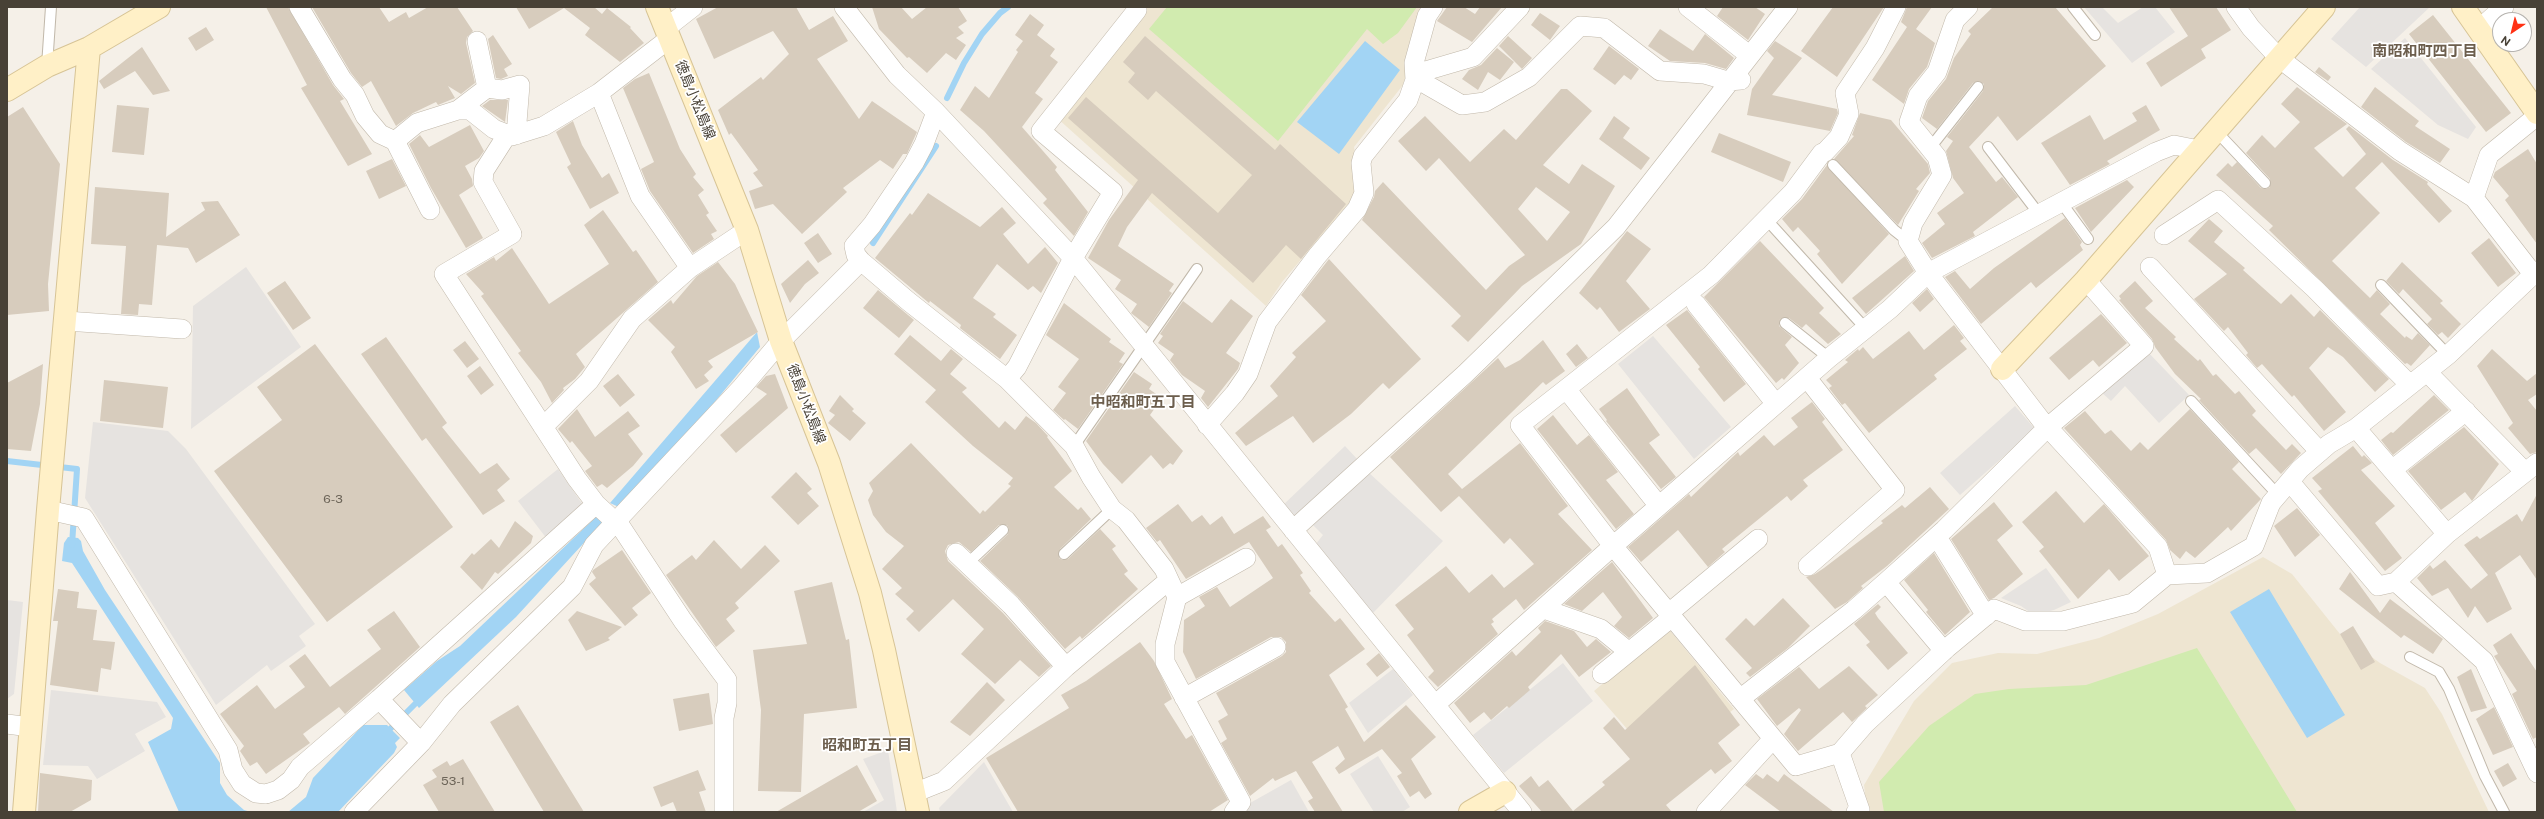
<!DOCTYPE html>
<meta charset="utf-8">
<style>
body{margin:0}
#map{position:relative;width:2544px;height:819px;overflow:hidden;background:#f5f0e8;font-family:"Public Sans",sans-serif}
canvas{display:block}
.frame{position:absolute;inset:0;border:8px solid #484136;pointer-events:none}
.north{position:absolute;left:2492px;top:12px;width:40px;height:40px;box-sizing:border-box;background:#fff;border:1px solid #b6b3af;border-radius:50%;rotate:215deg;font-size:11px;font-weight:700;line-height:16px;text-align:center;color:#484136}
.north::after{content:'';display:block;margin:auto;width:14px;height:18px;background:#ff3114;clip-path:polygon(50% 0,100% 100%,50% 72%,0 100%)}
</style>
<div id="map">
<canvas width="2544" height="819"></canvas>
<div class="frame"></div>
<div class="north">N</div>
</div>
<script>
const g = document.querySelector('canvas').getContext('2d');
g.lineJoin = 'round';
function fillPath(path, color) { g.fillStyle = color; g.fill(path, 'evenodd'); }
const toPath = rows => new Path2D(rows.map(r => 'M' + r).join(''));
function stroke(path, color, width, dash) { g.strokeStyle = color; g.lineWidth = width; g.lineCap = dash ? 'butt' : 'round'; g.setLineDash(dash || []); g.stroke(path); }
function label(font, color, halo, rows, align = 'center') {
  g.font = font + ' "Public Sans","Noto Sans JP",sans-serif'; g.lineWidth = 3.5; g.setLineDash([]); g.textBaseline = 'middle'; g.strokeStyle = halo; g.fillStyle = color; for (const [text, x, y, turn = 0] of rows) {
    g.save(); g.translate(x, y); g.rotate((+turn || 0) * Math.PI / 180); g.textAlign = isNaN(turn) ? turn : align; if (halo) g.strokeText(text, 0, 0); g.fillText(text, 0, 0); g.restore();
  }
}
fillPath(toPath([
 [1140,7,1428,7,1403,85,1354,147,1361,189,1282,282,1266,306,1056,117],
 [2263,557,2292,574,2340,634,2380,663,2425,688,2442,714,2489,812,1867,812,1864,785,1914,701,1952,663,1998,653,2037,654,2099,638,2158,614],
 [1668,628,1734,709,1661,768,1594,691]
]), '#eee5d1');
fillPath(toPath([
 [1167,7,1417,7,1398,33,1383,44,1367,29,1278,141,1149,29],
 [2197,648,2297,812,1884,812,1879,782,1929,726,1975,694,2009,689,2086,685]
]), '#d1ebaf');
fillPath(toPath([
 [2084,7,2102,7,2118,23,2143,7,2155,7,2175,32,2132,63],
 [2360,7,2430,7,2366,67,2331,39],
 [2405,38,2476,127,2468,139,2438,125,2371,69],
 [246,267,301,347,191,429,193,306],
 [1653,336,1731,427,1694,459,1618,364],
 [2147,351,2189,395,2159,423,2125,386,2111,401,2100,391],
 [2015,406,2035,429,1960,495,1940,473],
 [93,422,168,431,186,449,315,624,299,636,306,646,271,671,267,665,216,705,85,498],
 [1345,446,1359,461,1293,521,1282,506],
 [558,469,583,505,547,539,518,501],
 [1367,471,1443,541,1373,613,1315,545,1323,535,1312,524],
 [2046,568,2071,602,2054,610,2034,615,2021,606,2001,598],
 [7,600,23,602,14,694,7,699],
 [1563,663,1593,701,1504,773,1473,735],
 [1393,669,1413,695,1368,733,1349,703],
 [51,690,157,702,166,717,135,734,145,751,97,779,88,766,43,765],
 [888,750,897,812,863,812,884,800,863,759],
 [1378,756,1410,807,1402,812,1374,812,1350,774],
 [984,762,1013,812,940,812,939,808],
 [1291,780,1309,812,1245,812,1250,803]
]), '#e6e3e0');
fillPath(toPath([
 [1365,41,1400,70,1339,154,1297,122],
 [757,332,760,347,662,466,621,508,610,503],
 [598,515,604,521,516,617,419,708,404,690,437,661,460,646],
 [68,537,78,538,81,541,83,551,105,590,220,763,220,783,227,795,244,810,251,812,179,812,148,742,171,729,173,718,72,563,62,561,64,543],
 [2269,589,2345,715,2307,738,2230,612],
 [363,725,387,725,400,738,395,743,397,747,394,753,338,812,288,812,306,797,313,778]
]), '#a2d4f4');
stroke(toPath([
 [947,98,964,63,982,34,1000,13,1008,7],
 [873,243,936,146],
 [7,461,77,469,72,545],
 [385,734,421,698]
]), '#a2d4f4', 6);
fillPath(toPath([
 [266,7,288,7,333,85,344,99,340,101,372,154,348,166,301,88,307,85],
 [312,7,379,7,389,22,406,12,409,18,428,7,457,7,473,31,467,37,466,43,475,83,461,94,448,86,455,98,438,105,436,102,413,113,396,126,371,81,362,87,351,73],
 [516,7,594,7,602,14,607,8,631,27,630,28,644,43,620,62,585,35,590,28,564,8,529,29],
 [718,7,796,7,809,30,833,16,848,41,817,59,859,119,872,101,917,132,907,154,903,154,893,169,880,160,843,188,847,192,802,234,773,204,755,209,749,191,763,186,753,173,758,170,731,133,729,135,718,110,761,77,763,80,789,54,773,31,714,59,696,19],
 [872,7,901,7,912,19,927,7,958,7,967,21,958,27,964,33,956,38,966,45,956,60,946,53,927,73,909,57,907,58,879,29],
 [1447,7,1464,7,1475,14,1480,7,1502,7,1472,42,1437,21],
 [1723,7,1755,7,1765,14,1748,40,1717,16],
 [1833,7,1884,7,1837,77,1801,51],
 [1907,7,1932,7,1916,29,1935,43,1927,67,1909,89,1904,104,1872,80,1907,27,1901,22],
 [1993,7,2055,7,2106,66,2017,141,1998,116,1969,147,1996,182,2002,177,2018,197,1973,232,1975,236,1932,258,1922,243,1945,224,1937,213,1964,193,1953,178,1946,151,1953,141,1947,137,1983,91,1984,84,1979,81,1973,83,1937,129,1922,118,1928,101,1946,79,1954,58,1971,34,1968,31],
 [2169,7,2216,7,2231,30,2201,49,2206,58,2161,87,2146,63,2188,36],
 [1540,13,1560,26,1550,40,1531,25],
 [1030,14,1044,25,1037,35,1055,49,1050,56,1058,62,1035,93,1043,99,1022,127,1057,167,1055,170,1088,212,1074,236,1043,203,1047,199,984,131,960,110,975,86,989,98,1018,52,1016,50,1023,41,1015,35],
 [2433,15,2511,113,2486,132,2409,34],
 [206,27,214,40,196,51,188,38],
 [1660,29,1693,51,1705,34,1734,58,1726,69,1705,63,1670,61,1648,46],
 [493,35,512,64,504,69,508,76,501,79,496,78,488,39],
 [1145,36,1275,150,1280,144,1346,204,1301,259,1286,245,1253,283,1152,193,1127,227,1118,246,1174,284,1169,291,1172,293,1149,327,1131,313,1137,304,1115,289,1121,280,1088,258,1109,220,1138,180,1068,118,1086,97,1218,213,1252,175,1156,91,1148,100,1128,82,1135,73,1123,62],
 [1508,36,1532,58,1522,69,1499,46],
 [1775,41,1802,58,1772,95,1837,109,1838,113,1830,131,1747,115,1752,89,1774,58,1767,51],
 [1609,46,1639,69,1631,80,1624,75,1615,85,1593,69],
 [142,47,170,91,153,95,135,71,104,89,99,81],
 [1497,48,1514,62,1500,80,1488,72,1478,90,1462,79,1469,70,1481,65],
 [2319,67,2331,77,2328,81,2315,72],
 [649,73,680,149,696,174,693,177,704,190,698,195,709,213,706,215,717,231,711,234,714,239,693,253,650,191,641,169,654,162,623,88,635,79],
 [2297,87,2347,124,2314,148,2343,177,2366,154,2346,129,2349,126,2393,160,2428,182,2427,184,2452,211,2439,223,2382,162,2355,188,2380,213,2332,261,2370,298,2377,290,2390,304,2380,314,2405,338,2406,336,2412,340,2418,333,2430,345,2411,366,2407,363,2405,364,2269,230,2273,226,2216,175,2228,163,2232,167,2237,162,2261,188,2266,189,2270,187,2270,179,2246,153,2262,135,2275,148,2300,122,2281,104],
 [2375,87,2419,121,2415,126,2450,149,2440,163,2406,142,2361,107],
 [1561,89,1567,89,1592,111,1543,165,1569,184,1582,164,1615,186,1581,244,1522,286,1468,342,1451,326,1461,316,1362,220,1374,197,1375,191,1383,182,1486,290,1509,266,1525,255,1439,158,1426,171,1398,141,1425,116,1470,162,1504,129,1516,140],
 [1536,187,1570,212,1547,241,1518,209],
 [490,100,508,100,505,122,482,106],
 [117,105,149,108,144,155,112,152],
 [2146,105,2160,130,2107,161,2110,164,2070,185,2041,143,2090,115,2104,140,2137,121,2132,113],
 [23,107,60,164,48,284,49,311,7,315,7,117],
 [1860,113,1891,120,1928,164,1930,173,1916,189,1919,191,1898,225,1834,159,1854,136,1852,135],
 [1614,116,1630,128,1623,138,1650,158,1641,170,1599,139],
 [573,121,582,145,602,178,609,173,619,193,590,209,567,167,571,164,556,132],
 [470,125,484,151,479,158,465,166,472,179,473,186,459,195,483,238,466,248,431,188,409,144,420,135,429,147],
 [1719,133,1791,162,1783,182,1711,152],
 [2528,149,2537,164,2537,244,2505,200,2509,196,2493,177,2495,172],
 [392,159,406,186,379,199,366,171],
 [1827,165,1889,234,1842,284,1817,254,1820,251,1798,227,1793,232,1782,219,1802,199],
 [2127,180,2134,187,2091,232,2075,208],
 [95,187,169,193,166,237,205,210,201,202,218,201,240,235,196,263,188,248,157,245,152,305,139,304,138,315,121,314,126,246,91,244],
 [928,193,980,227,1002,207,1016,223,1003,234,1028,264,1045,247,1058,263,1041,293,1033,286,1028,290,997,264,973,298,996,314,993,317,1017,335,1000,359,960,328,961,325,930,301,929,303,875,258,910,213,912,215],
 [603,210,633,252,636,250,658,282,576,354,585,367,575,379,563,388,564,390,552,403,541,382,518,353,521,351,481,296,484,294,466,274,494,257,496,261,512,248,549,304,609,264,584,225],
 [2065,218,2082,242,2080,245,2083,250,2036,288,2031,282,1981,324,1945,277,1955,271,1970,289,1994,268],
 [2209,219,2223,231,2214,242,2245,268,2243,270,2281,304,2291,294,2314,317,2320,310,2389,379,2375,392,2343,357,2328,347,2309,368,2346,412,2324,431,2294,395,2292,397,2262,364,2257,368,2246,355,2248,353,2228,327,2224,331,2194,299,2227,274,2188,241],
 [1627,231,1651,249,1626,281,1650,309,1619,332,1600,307,1597,310,1579,293],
 [818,233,832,254,818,263,804,243],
 [2489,238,2516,273,2498,287,2471,253],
 [1760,241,1824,308,1819,313,1841,334,1828,344,1806,324,1802,328,1789,318,1780,319,1779,326,1792,337,1785,345,1799,363,1784,380,1782,378,1776,383,1704,297],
 [1905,256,1914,271,1866,314,1852,298],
 [1329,259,1421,359,1389,389,1383,383,1351,414,1313,443,1293,416,1246,446,1235,433,1278,396,1270,386,1296,357,1292,353,1326,321,1301,295],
 [808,260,819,273,805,284,790,303,781,284],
 [718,262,735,284,758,332,708,361,713,367,704,375,709,381,696,389,671,352,675,347,648,320,671,300,673,304,697,276],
 [2402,262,2443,301,2440,303,2461,324,2448,338,2442,332,2438,335,2427,324,2432,319,2403,289,2399,294,2386,281],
 [285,281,311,318,293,330,267,293],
 [2135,281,2153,301,2145,308,2176,337,2174,339,2198,361,2200,359,2213,376,2216,374,2235,394,2239,391,2256,411,2252,415,2286,450,2292,444,2301,453,2281,474,2256,448,2249,454,2199,400,2201,399,2175,374,2155,347,2152,339,2119,300,2121,299,2119,296],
 [1927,289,1934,299,1920,312,1912,303],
 [878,290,914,320,899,338,863,308],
 [1231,299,1253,316,1226,353,1240,363,1238,369,1208,407,1201,398,1205,391,1182,375,1170,360,1174,354,1158,343,1163,336,1160,334,1183,301,1212,323],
 [1064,303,1111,339,1109,342,1125,353,1119,362,1123,364,1078,429,1065,419,1064,420,1053,410,1066,393,1058,387,1079,359,1046,335],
 [1687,310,1746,384,1724,402,1698,369,1700,367,1666,325],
 [2101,314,2127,343,2099,367,2093,360,2069,380,2049,358],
 [1954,325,1964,338,1960,341,1967,349,1934,375,1937,379,1869,433,1845,403,1842,405,1829,388,1832,386,1826,380,1848,362,1845,360,1858,349,1859,351,1863,347,1873,359,1909,331,1924,350],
 [910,335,941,361,951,349,963,359,950,374,967,388,962,392,999,428,1005,421,1015,430,1026,416,1036,423,1048,436,1047,437,1072,471,1054,487,1078,510,1081,507,1091,519,1060,549,1059,558,1062,560,1068,559,1100,529,1116,546,1112,549,1128,571,1124,574,1138,589,1082,639,1080,636,1065,649,1019,598,980,561,1008,534,1009,529,1007,525,999,525,971,552,959,542,948,545,945,551,948,561,1003,613,1051,666,1039,677,1020,660,995,684,961,654,984,629,953,599,919,632,906,619,914,611,895,594,902,588,882,569,904,546,886,532,873,515,868,500,873,491,869,483,911,443,980,514,983,510,985,512,1011,486,1008,484,1013,478,973,446,925,402,936,390,894,354],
 [386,337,447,423,442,427,480,474,497,463,510,479,497,490,505,501,483,515,426,438,422,441,361,354],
 [1543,340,1565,371,1546,385,1543,382,1448,474,1462,489,1520,443,1568,506,1558,514,1592,550,1524,610,1516,599,1492,619,1494,622,1491,624,1498,634,1438,687,1428,677,1434,671,1407,635,1414,629,1395,605,1446,566,1469,593,1492,574,1504,588,1534,564,1510,538,1504,544,1459,496,1441,512,1390,457,1498,358,1505,368,1520,360],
 [465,341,479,359,467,368,453,350],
 [315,344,453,527,327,622,214,471,282,420,257,387],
 [1577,344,1588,358,1576,367,1566,354],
 [2492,349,2527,381,2537,373,2537,394,2528,400,2537,411,2537,452,2530,454,2508,428,2513,423,2477,366],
 [43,364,40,404,31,451,7,449,7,383],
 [480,366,494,385,481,395,467,376],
 [1134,372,1152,384,1149,389,1162,398,1150,415,1183,451,1173,465,1170,463,1163,469,1151,455,1122,484,1103,464,1086,441],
 [618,374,635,395,620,407,603,386],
 [775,374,788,408,736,453,720,435,767,394,756,387,766,376],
 [104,380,168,387,163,428,100,421],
 [1627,388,1660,435,1649,443,1676,477,1661,489,1606,421,1607,420,1599,409],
 [840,395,854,409,852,411,866,423,850,441,828,423,835,415,829,411],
 [2434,395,2449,410,2393,455,2381,440,2391,432,2393,433],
 [1812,402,1825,419,1822,422,1843,450,1803,480,1808,486,1791,501,1787,496,1722,549,1725,552,1708,567,1678,530,1641,562,1628,547,1689,494,1691,497,1738,452,1740,456,1764,435,1774,446,1798,427,1791,418],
 [577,409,595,437,628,411,640,426,628,434,643,454,633,466,607,488,602,484,597,487,585,471,592,466,572,441,570,443,558,429],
 [2190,409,2239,462,2232,469,2261,499,2231,531,2228,527,2195,558,2186,551,2180,559,2170,550,2166,540,2064,428,2085,411,2105,434,2111,430,2131,451,2140,442,2148,450],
 [1553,415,1577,445,1589,435,1618,472,1606,480,1634,514,1616,529,1537,429],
 [2464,427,2499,464,2472,501,2465,492,2441,510,2408,471],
 [2353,446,2362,457,2364,455,2372,463,2361,470,2395,506,2375,523,2402,558,2385,571,2318,491,2322,489,2312,478],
 [796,472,812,489,807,493,819,506,798,525,771,497],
 [1930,487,1949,509,1887,566,1861,586,1863,588,1847,602,1835,609,1806,577,1815,574,1824,568,1883,523,1881,521,1902,505,1905,508],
 [2056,491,2084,523,2104,504,2149,556,2119,581,2109,569,2078,599,2039,551,2044,547,2022,522],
 [2537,494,2537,580,2520,555,2495,573,2512,609,2487,623,2475,606,2468,618,2448,588,2432,596,2417,578,2430,565,2433,569,2445,560,2471,589,2488,575,2464,545,2477,536,2480,539,2517,514,2522,522],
 [1994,502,2013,526,1997,540,2023,574,1994,598,1989,600,1951,539],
 [1178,504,1192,522,1202,515,1210,525,1222,516,1234,534,1263,516,1271,527,1266,530,1278,547,1282,544,1303,573,1300,575,1311,591,1309,593,1335,622,1340,618,1365,649,1329,675,1348,707,1345,709,1364,742,1406,705,1436,737,1411,759,1432,794,1425,799,1419,791,1410,797,1397,776,1402,773,1382,749,1339,774,1335,768,1345,759,1338,746,1312,762,1343,812,1315,812,1308,801,1313,798,1296,771,1275,781,1273,778,1250,796,1221,743,1227,739,1218,721,1228,715,1216,693,1282,656,1286,652,1286,642,1281,637,1271,637,1196,679,1183,652,1184,620,1205,606,1199,597,1217,587,1230,607,1273,578,1249,542,1186,579,1160,540,1157,542,1146,528],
 [2297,508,2320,535,2295,557,2274,526],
 [515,521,533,536,531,543,498,574,495,572,482,590,460,567,472,553,474,555,491,539,499,548],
 [714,540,741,569,765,545,780,561,735,603,739,608,726,619,735,631,716,647,666,575,692,555,696,560],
 [622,550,651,593,632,608,638,615,625,626,589,584,596,578,592,572,593,570],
 [1934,553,1970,612,1945,635,1926,612,1928,610,1904,580],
 [1612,562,1653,618,1629,638,1614,626,1622,617,1603,592,1582,611,1564,604],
 [2350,572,2380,613,2390,599,2443,639,2433,654,2404,635,2401,638,2339,589],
 [832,582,846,640,849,639,857,708,804,714,801,792,758,791,761,710,753,650,807,644,794,591],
 [58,589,79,592,77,608,97,610,93,640,115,642,111,670,101,668,98,692,50,685,58,621,53,621],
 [1783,598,1810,626,1788,648,1750,677,1746,673,1752,668,1725,639,1746,618,1754,626],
 [1878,604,1881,607,1875,613,1878,618,1908,653,1888,670,1866,645,1870,642,1854,624],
 [394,611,420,647,345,714,339,707,303,734,310,743,266,774,257,762,250,766,240,751,244,746,220,714,257,685,275,709,305,687,289,666,305,654,330,687,381,649,367,630],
 [577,611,622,627,608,638,610,640,586,651,568,620],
 [1545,621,1574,631,1587,647,1596,639,1611,652,1579,677,1561,654,1528,687,1530,690,1509,708,1507,706,1491,720,1484,712,1470,723,1454,703,1512,651,1516,656,1541,632,1538,628],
 [2353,626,2375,662,2361,670,2340,634],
 [2511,633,2537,672,2537,737,2533,739,2512,694,2517,691,2494,656,2498,654,2493,645],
 [1140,642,1154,661,1172,699,1164,704,1186,739,1192,735,1228,800,1209,812,1018,812,986,758,1069,708,1061,695,1086,681],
 [1379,653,1390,667,1377,677,1366,664],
 [1695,665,1740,725,1718,743,1732,761,1715,774,1711,769,1666,805,1672,812,1542,812,1519,786,1531,776,1539,787,1548,780,1573,811,1605,785,1602,782,1630,759,1603,728,1614,717,1625,730],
 [1849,666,1878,695,1865,706,1867,708,1852,722,1843,712,1798,751,1784,734,1801,710,1799,708,1777,726,1757,699,1799,667,1819,689],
 [2471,669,2487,708,2471,712,2457,677],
 [987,682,1005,700,970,736,950,722],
 [709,693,713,724,679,731,673,699],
 [518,705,584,812,544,812,490,722],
 [2494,707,2513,747,2493,755,2476,719],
 [463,759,495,812,439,812,423,785,437,777,432,770,447,761,450,766],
 [2508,763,2517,779,2503,787,2494,771],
 [857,765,877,801,858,812,776,812],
 [698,770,706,790,699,792,706,812,677,812,673,802,661,807,653,787],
 [40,773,92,780,91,800,70,812,38,812],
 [1756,774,1763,779,1767,774,1778,782,1784,774,1834,812,1781,812,1745,785]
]), '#d7ccbd');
const lane = toPath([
 [2073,7,2095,35],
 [47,66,51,7],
 [2216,131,2265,183],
 [1988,147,2039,214],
 [1930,148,1978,87],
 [1833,165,1894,230,1908,241],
 [2061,202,2088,239],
 [1767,220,1866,329],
 [2381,285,2448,355],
 [1785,323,1829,358],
 [2191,401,2278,495],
 [1074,446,1197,269],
 [1064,554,1112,509],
 [967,564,1003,530],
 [2410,657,2439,672,2449,689,2485,776,2504,812]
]);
const street = toPath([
 [299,7,342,79,355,95,365,116,380,134,395,141,417,123,458,110,470,110,494,129,512,136,544,126,599,93,670,38],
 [844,7,897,75,936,112,1072,257,1522,812],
 [1688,7,1749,55],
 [1968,7,1955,20,1937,72,1918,96,1909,122,1937,157,1942,175,1913,223,1908,241,1928,273,2041,420,2158,547,2167,575],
 [2236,7,2251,28,2279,58,2400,151,2474,198,2533,274],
 [665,29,693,7],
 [2479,29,2504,7],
 [477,41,487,88],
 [1415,74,1473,57,1520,7],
 [1415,80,1422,82,1462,105,1485,102,1529,77,1580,26,1604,28,1660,71,1704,74,1728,81,1741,80],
 [599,93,640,196,690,268],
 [458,110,487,88,502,90,520,85,516,135],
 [507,135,484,171,483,182,512,234,444,274,577,479,596,504,621,527,683,621,727,680,727,703,724,718,724,812],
 [395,141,430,210],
 [2474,198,2489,155,2537,116],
 [2164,235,2218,200,2315,289,2410,385],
 [861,261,908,301,1007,379,1074,446,1091,477,1112,509,1126,520,1164,569,1177,597,1165,644,1165,662,1241,802,1234,812],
 [2150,267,2320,452],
 [1696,304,1776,404],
 [66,321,182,329],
 [2427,372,2525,472],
 [1807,378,1895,490,1808,566],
 [1007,379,1017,367,1073,258,1113,192,1041,131,1137,10,1136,7],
 [1566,389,1659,506],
 [1207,425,1235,393,1248,374,1267,322,1317,256,1357,209,1364,193,1361,163,1363,156,1408,100,1415,80,1414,63,1427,16,1433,7],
 [543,427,589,381,632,319,690,268,747,230],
 [2356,428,2447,534,2396,582],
 [2392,470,2466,411],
 [2290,482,2378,586,2396,582,2484,661,2537,773],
 [48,510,84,518,228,750,233,770,242,784,256,793,266,794,278,790,291,780,300,767,379,699,421,743],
 [1293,530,1465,374,1616,227,1788,7],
 [2447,534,2537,463],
 [1937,537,1986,616],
 [956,553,1011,605,1066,667],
 [1886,582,1944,651],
 [1177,597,1246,558],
 [1544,609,1601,629,1629,652],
 [1669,613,1758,539],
 [1602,674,1672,617],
 [1184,698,1276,647],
 [379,699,596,504],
 [1740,699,1854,610,1886,582,1944,530,2048,427,2144,346,2086,280],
 [1435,705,1613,546,1829,358,1890,309,1928,273,2156,152,2174,145,2199,150],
 [7,724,30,727],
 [1840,753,1796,766,1613,546,1520,425,1711,275,1793,192,1822,153,1825,152,1839,137,1849,114,1845,93,1875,48,1896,7],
 [914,793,944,781,1066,667,1169,580],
 [354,812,421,743,452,704,572,587,594,545,742,387,781,341,861,261,856,255,854,246,872,225,914,163,924,144,936,112],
 [1706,812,1772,740],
 [1856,812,1860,810,1840,753,1865,724,1947,648,1994,609,2025,621,2063,621,2133,603,2167,575,2207,573,2254,546,2271,503,2300,469,2329,444,2356,428,2448,355,2537,271]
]);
const secondary = toPath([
 [657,7,747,230,781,341,829,463,870,593,884,650,918,812],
 [2463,7,2537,113],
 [7,90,47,66,89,48,159,7],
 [2002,369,2086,280,2324,7],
 [24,812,48,510,89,48],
 [1470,812,1505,792]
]);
stroke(lane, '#c1b8aa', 12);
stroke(street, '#c1b8aa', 20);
stroke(secondary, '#d7c496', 24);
stroke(lane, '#fff', 10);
stroke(street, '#fff', 19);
stroke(secondary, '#fff0c7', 22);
label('12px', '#6c6458', null, [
 ["6-3",333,499],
 ["53-1",453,781]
]);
label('14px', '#484136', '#fff', [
 ["徳島小松島線",695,100,68],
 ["徳島小松島線",806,404,69]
]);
label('bold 15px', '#6c5e4d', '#fff', [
 ["南昭和町四丁目",2425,51],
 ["中昭和町五丁目",1143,402],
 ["昭和町五丁目",867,745]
]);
</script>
